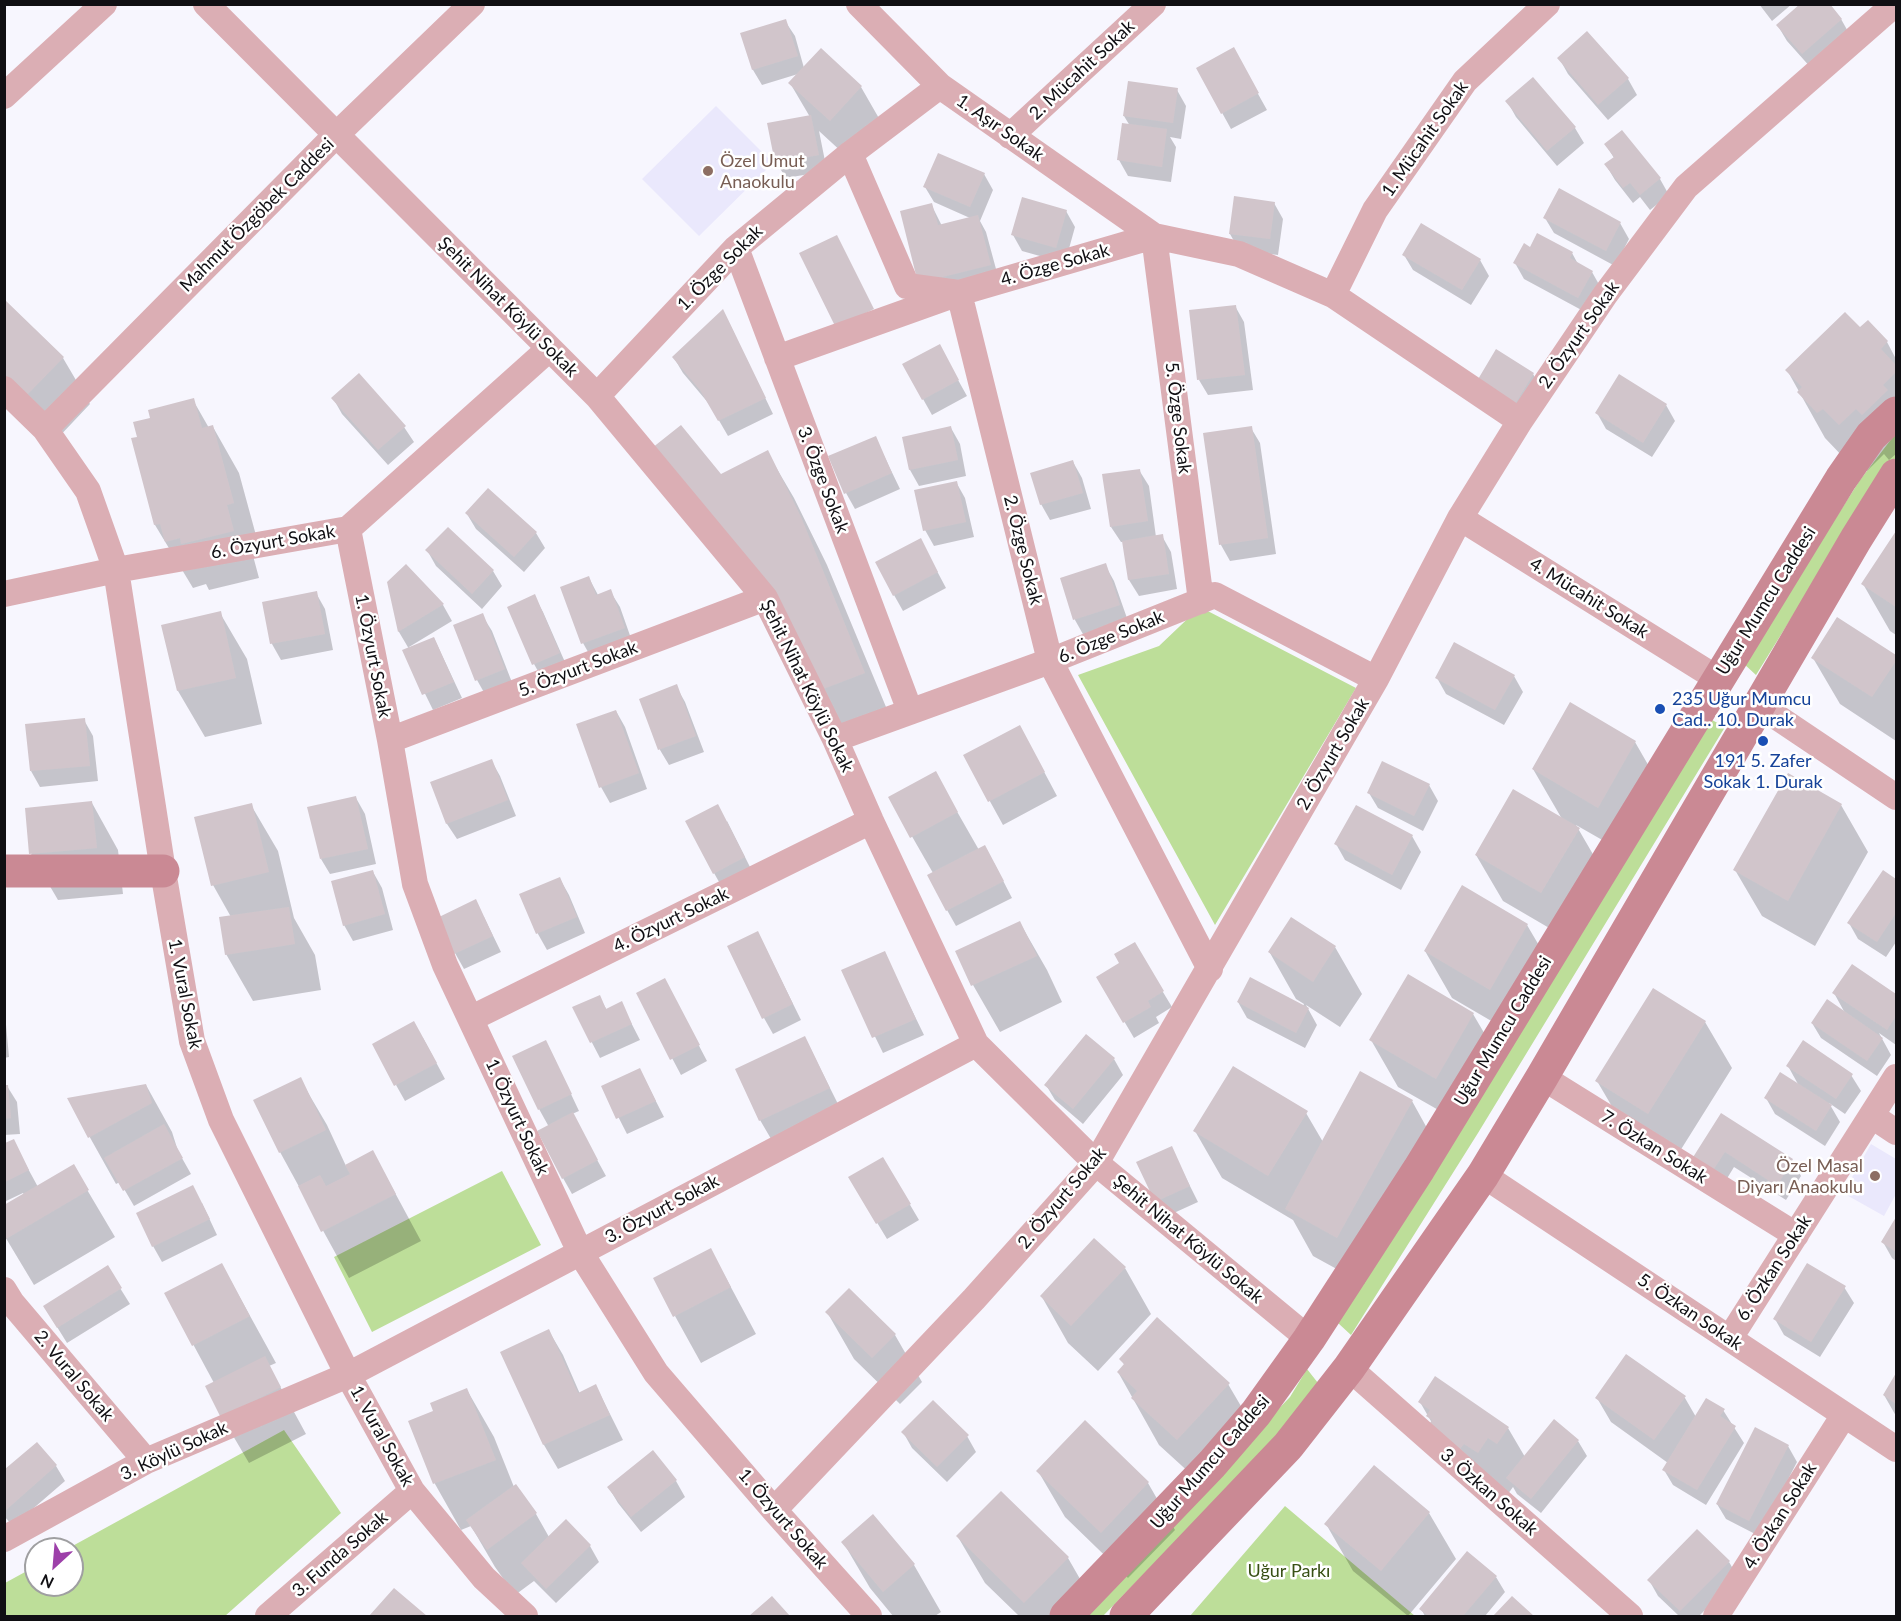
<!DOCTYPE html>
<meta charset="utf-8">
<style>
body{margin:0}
#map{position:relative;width:1901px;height:1621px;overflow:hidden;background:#f7f6fe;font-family:Lato,sans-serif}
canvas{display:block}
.frame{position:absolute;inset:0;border:6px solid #100f13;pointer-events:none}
.north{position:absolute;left:24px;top:1537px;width:60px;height:60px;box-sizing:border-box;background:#fff;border:2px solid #9f9fa1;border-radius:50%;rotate:206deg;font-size:16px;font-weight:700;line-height:24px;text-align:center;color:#100f13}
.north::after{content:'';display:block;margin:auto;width:21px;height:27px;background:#9d40a9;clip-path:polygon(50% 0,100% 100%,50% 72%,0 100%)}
</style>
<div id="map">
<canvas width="1901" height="1621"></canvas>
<div class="frame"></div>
<div class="north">N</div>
</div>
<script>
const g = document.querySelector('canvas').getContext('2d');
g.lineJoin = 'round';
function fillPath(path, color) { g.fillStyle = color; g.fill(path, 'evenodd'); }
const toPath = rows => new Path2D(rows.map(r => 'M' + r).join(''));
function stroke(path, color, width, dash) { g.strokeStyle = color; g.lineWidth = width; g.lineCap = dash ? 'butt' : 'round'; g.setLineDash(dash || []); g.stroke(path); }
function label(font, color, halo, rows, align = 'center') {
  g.font = font + ' Lato,sans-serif'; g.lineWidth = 5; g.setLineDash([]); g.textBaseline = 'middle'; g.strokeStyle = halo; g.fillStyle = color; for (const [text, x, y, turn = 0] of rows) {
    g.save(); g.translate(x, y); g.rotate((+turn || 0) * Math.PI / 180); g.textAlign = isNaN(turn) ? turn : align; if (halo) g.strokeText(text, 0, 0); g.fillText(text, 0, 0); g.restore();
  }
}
fillPath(toPath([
 [716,106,773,163,699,236,642,179],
 [1871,1144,1896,1159,1896,1194,1884,1216,1843,1193]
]), '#eae8fc');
fillPath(toPath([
 [1896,433,1896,457,1867,496,1756,675,1743,663,1860,480],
 [1200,607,1356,688,1215,925,1078,675,1159,646],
 [1712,720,1725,727,1478,1133,1351,1335,1338,1323],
 [502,1171,541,1245,372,1332,334,1257],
 [1307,1369,1318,1383,1275,1439,1103,1616,1080,1616,1290,1397],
 [284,1430,341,1513,225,1616,5,1616,5,1583,36,1566,36,1585,72,1585,72,1549,67,1549],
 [1285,1506,1415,1616,1190,1616]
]), '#bdde99');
fillPath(toPath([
 [1759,4,1792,4,1772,21],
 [1841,19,1850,35,1812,69,1787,41,1778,26],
 [785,21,795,36,804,68,821,50,861,87,888,134,857,166,819,131,827,171,786,178,776,162,810,117,790,83,798,74,762,85,753,70,742,34],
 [1233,49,1267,110,1231,129,1198,69],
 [1559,58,1628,79,1637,95,1608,120,1568,74],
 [1177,90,1186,106,1181,139,1170,137,1176,147,1171,182,1128,176,1119,160,1130,126,1124,116],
 [1507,101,1575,128,1584,143,1557,166,1516,117],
 [1622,132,1660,179,1669,195,1650,210,1640,197,1633,203,1615,180,1606,165,1614,158,1606,145],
 [984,174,993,190,980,221,986,232,999,280,929,298,931,204,942,226,970,218,934,202,925,187],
 [1274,203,1283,219,1278,255,1239,250,1230,234],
 [1066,211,1075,227,1065,263,1022,251,1013,235],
 [1545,218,1620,223,1629,239,1615,266,1554,233],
 [1531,249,1572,253,1578,264,1592,272,1601,288,1587,313,1524,279,1515,263],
 [1404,255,1480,260,1489,276,1471,305,1413,270],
 [4,301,63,358,90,404,55,441,4,393],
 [1235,306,1244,322,1253,390,1208,395,1199,380],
 [1868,322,1887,342,1896,359,1896,454,1889,460,1884,454,1867,471,1845,459,1825,438,1787,370,1860,330],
 [731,327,773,414,728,436,710,405,683,373,674,358],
 [948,362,967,396,932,415,923,399],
 [1533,374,1542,389,1521,424,1484,402],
 [333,398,404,427,414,442,388,465,342,414],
 [193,400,209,428,213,427,239,473,260,550,252,552,259,578,209,590,206,584,193,588,155,525,139,438,152,419],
 [1666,405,1675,421,1652,457,1606,429,1597,413],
 [951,428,960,444,966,476,919,486,910,470,903,438],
 [1251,428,1260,443,1276,554,1230,561,1221,545,1205,434],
 [875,437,900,489,855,509,846,493],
 [767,452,794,498,827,565,891,719,846,737,721,475],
 [1073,462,1082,478,1091,509,1050,520,1041,504],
 [1139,470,1149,486,1156,537,1162,536,1171,552,1177,589,1139,596,1129,580,1123,542,1121,542,1111,527],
 [956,482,965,498,974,537,934,546,925,530],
 [467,514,536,533,545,548,524,572,476,529],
 [1896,534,1896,635,1890,631,1863,584],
 [427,550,493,571,502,586,482,609,436,566],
 [929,556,946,588,903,611,894,595],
 [1105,565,1114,581,1128,621,1084,636,1075,620,1061,579],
 [406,567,443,605,452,621,409,647,410,649,434,638,462,698,433,710,404,651,409,649,399,632,389,582],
 [589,578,598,595,610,591,620,607,633,644,592,659,583,643],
 [316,593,325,609,333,650,281,660,272,644,264,603],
 [534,596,543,612,568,669,543,680,534,664,509,607],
 [220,613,247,659,262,724,205,737,178,691,163,626],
 [482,615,492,631,513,685,486,696,477,680],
 [1838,619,1896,657,1896,741,1840,704,1813,658],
 [1514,676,1523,692,1504,725,1446,694,1437,678],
 [676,686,685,702,704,752,669,765,660,750,640,700],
 [1571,705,1635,742,1662,789,1625,853,1576,825,1605,875,1568,939,1503,901,1476,855,1562,819,1533,769],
 [616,711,625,727,647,789,610,803,601,787],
 [84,720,93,736,98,781,40,787,31,771],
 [1033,751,1057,796,1003,825,965,756],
 [491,760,500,776,516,816,457,839,447,824,432,783],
 [935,773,979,850,994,863,1012,898,956,926,947,910,933,873,890,798],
 [1429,785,1438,801,1423,831,1378,808,1369,793],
 [356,798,365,814,376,864,330,874,321,859],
 [92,803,118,850,123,894,58,900,31,854],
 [251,805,278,851,294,918,315,955,321,990,253,1001,226,954,231,917,213,885],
 [1841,805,1868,852,1815,946,1762,916,1735,870],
 [1356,807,1412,836,1421,852,1401,890,1345,860,1336,844],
 [727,821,753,873,723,889,714,873],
 [373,872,382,888,393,930,353,941,344,925],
 [1884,872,1896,881,1896,942,1886,957,1858,939,1849,923],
 [560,879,569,895,585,933,547,950,538,934,521,895],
 [484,917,501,952,464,969,455,953],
 [1020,923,1047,970,1062,1002,1000,1032,973,985,957,952],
 [1527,925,1554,971,1517,1036,1452,998,1425,951],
 [1134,944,1172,1007,1156,1017,1159,1023,1134,1038,1098,977,1121,964],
 [1335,947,1362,994,1340,1027,1306,1005,1317,1025,1305,1048,1247,1018,1238,1002,1303,1006,1304,1004,1296,999,1270,953],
 [766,949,801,1020,773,1034,764,1018],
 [884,953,924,1035,883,1053,843,971],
 [1852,966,1896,996,1896,1045,1879,1033,1891,1055,1877,1076,1821,1038,1812,1023,1846,1015,1834,993],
 [638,994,673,996,707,1061,681,1075],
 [599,997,607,1010,621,1003,640,1040,600,1058,574,1008],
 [4,1003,9,1057,4,1058],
 [1473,1014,1500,1060,1463,1124,1398,1087,1371,1040],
 [1705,1022,1732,1068,1675,1159,1624,1127,1597,1081],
 [423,1038,445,1079,405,1101,396,1085],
 [805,1038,842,1112,774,1144,760,1120],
 [554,1058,579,1111,572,1114,606,1176,572,1194,563,1178,549,1127,539,1109],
 [1114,1059,1123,1075,1083,1124,1055,1100,1046,1085],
 [1788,1066,1851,1075,1861,1091,1845,1114,1829,1103,1840,1122,1825,1146,1775,1114,1766,1098,1799,1086],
 [640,1070,664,1117,627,1134,603,1087],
 [300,1079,327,1125,346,1166,373,1152,421,1241,349,1278,280,1152],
 [146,1085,172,1132,178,1151,191,1174,134,1206,120,1182,116,1184,69,1100],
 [4,1086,7,1086,17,1102,20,1134,4,1135],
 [1412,1101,1438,1148,1364,1284,1313,1256,1293,1220,1222,1178,1195,1131,1306,1113,1323,1142],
 [1721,1115,1792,1160,1801,1176,1786,1200,1734,1167,1720,1190,1700,1178],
 [13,1141,38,1187,73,1166,115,1237,34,1285,4,1235,4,1207,24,1195,23,1193,4,1202,4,1145],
 [1171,1148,1198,1202,1165,1217,1156,1201],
 [883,1159,919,1220,887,1239,850,1178],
 [202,1203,217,1235,162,1262,153,1246],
 [1896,1220,1896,1261,1892,1258,1883,1242],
 [711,1250,756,1334,701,1363,675,1316],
 [222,1265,276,1363,269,1366,306,1434,249,1463,222,1417,214,1383,166,1294],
 [1125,1268,1151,1314,1098,1371,1068,1343,1042,1297],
 [1844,1287,1854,1303,1820,1357,1784,1335,1775,1319],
 [120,1288,130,1304,67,1343,54,1322],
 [849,1290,895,1335,922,1382,900,1404,854,1359,827,1312],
 [549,1331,563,1355,580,1394,596,1386,623,1440,558,1469,544,1445,502,1352],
 [1121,1359,1228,1384,1255,1430,1204,1486,1159,1445,1118,1372,1125,1366],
 [1896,1376,1896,1416,1884,1395],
 [467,1390,494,1437,514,1487,515,1486,536,1514,549,1537,590,1546,599,1562,556,1603,534,1581,515,1595,495,1567,471,1526,461,1530,435,1484,410,1422,435,1412],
 [1597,1398,1685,1398,1696,1417,1723,1410,1744,1443,1706,1505,1673,1485,1664,1470,1668,1463,1611,1422],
 [1420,1402,1508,1428,1525,1457,1578,1441,1587,1456,1541,1513,1517,1494,1513,1487,1505,1498,1432,1423],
 [1085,1423,1148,1483,1175,1530,1128,1578,1065,1517,1038,1471],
 [903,1432,967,1436,976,1452,947,1482,912,1448],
 [36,1444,56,1466,65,1481,13,1526,4,1516,4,1471],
 [1788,1446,1797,1462,1759,1536,1726,1519,1717,1504],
 [676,1481,685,1497,641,1532,618,1503,609,1488],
 [1001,1493,1068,1558,1095,1605,1083,1616,1019,1616,985,1583,958,1537],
 [1429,1513,1456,1559,1408,1616,1353,1571,1326,1524],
 [873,1516,914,1565,941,1612,935,1616,893,1616,870,1588,843,1542],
 [1729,1562,1738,1577,1699,1616,1679,1616,1658,1596,1649,1580],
 [1496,1577,1505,1592,1485,1616,1425,1616,1421,1609],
 [394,1590,425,1616,371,1616],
 [772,1598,788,1616,751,1616],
 [1512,1598,1532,1616,1495,1616]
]), '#0003');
fillPath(toPath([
 [1800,4,1830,4,1842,19,1802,54,1776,25],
 [786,19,798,56,752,70,740,33],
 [1587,31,1629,78,1598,105,1557,58],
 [1234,47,1259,93,1221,114,1196,68],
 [821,48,862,86,830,121,788,83],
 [1533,77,1576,127,1547,151,1505,101],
 [1128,81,1178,88,1173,123,1123,116],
 [811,115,819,155,775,163,767,123],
 [1122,123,1167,129,1162,167,1117,160],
 [1622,130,1661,178,1640,195,1630,183,1623,188,1604,164,1614,157,1604,144],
 [938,153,985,173,970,207,923,187],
 [1559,188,1621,222,1606,251,1543,218],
 [1234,196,1275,202,1270,239,1229,234],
 [1022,197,1067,210,1056,248,1011,235],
 [932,203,938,225,978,215,991,265,918,283,900,211],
 [1421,223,1481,259,1462,290,1402,255],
 [1537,233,1573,252,1570,258,1593,271,1578,298,1513,263,1524,243,1530,247],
 [837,235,874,309,836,328,799,253],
 [4,299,64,357,27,395,4,374],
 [1236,305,1245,375,1197,380,1189,310],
 [723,309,766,398,718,421,700,390,672,357],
 [1845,312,1860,327,1868,320,1888,341,1881,349,1896,365,1896,372,1883,385,1888,390,1862,415,1856,409,1839,425,1823,409,1817,413,1797,392,1802,387,1785,370],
 [940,344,959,380,922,400,902,364],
 [1496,349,1534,373,1512,409,1474,386],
 [359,373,406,426,378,450,331,398],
 [1619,374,1667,404,1643,443,1595,413],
 [194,398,202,428,213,425,234,503,227,505,234,531,181,544,180,538,165,542,160,524,154,525,131,438,137,437,133,422,150,418,148,410],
 [681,425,721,474,768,450,801,517,865,673,818,691,652,448],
 [951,426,958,460,909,470,902,437],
 [1252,426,1268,538,1219,545,1203,433],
 [876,436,892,473,844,494,828,456],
 [1073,460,1083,493,1040,505,1030,473],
 [1140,469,1148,521,1110,527,1102,474],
 [957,481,966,522,923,531,914,490],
 [488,488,537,532,514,557,465,513],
 [448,527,494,570,472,594,425,550],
 [1896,531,1896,607,1861,584],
 [1163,534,1169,574,1128,580,1122,541],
 [921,538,938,572,893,596,875,562],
 [1106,563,1120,605,1073,620,1060,578],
 [406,564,444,604,398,632,387,582],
 [589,576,596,595,611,589,625,628,581,644,560,587],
 [317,591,325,634,270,644,262,602],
 [535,594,560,653,532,665,507,607],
 [221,611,236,678,177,691,161,625],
 [483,613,505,669,475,681,453,625],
 [1837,617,1896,655,1896,661,1872,697,1811,658],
 [434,637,454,682,422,695,402,650],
 [1454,642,1515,675,1495,710,1435,678],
 [677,684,696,736,658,750,639,699],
 [1570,702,1636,741,1598,808,1532,769],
 [616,710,639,773,599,788,576,724],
 [85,718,90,766,30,771,25,724],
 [1020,725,1045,772,988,802,963,755],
 [492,759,508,800,446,824,430,782],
 [1382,761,1430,784,1414,816,1367,793],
 [936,771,958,812,910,838,888,797],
 [1788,773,1842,804,1788,901,1733,870],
 [1513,789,1580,828,1541,893,1475,855],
 [356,796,368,849,320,859,307,807],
 [92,801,97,848,29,854,25,808],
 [252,803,269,872,211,886,194,817],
 [718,804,745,857,713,874,685,821],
 [1356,805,1413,835,1392,875,1334,844],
 [985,845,1004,881,946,911,927,875],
 [373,870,385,914,343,926,331,881],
 [1883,870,1896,879,1896,913,1877,942,1847,923],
 [560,877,577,917,536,934,519,894],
 [1462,885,1528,924,1490,990,1424,951],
 [476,899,493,936,454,954,437,918],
 [289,907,295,944,225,955,219,917],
 [1291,917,1336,946,1313,982,1268,952],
 [1020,921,1037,956,971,986,955,951],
 [758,931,793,1004,762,1019,727,946],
 [1135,942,1164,991,1148,1001,1151,1007,1123,1023,1096,977,1119,963,1114,954],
 [885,951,916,1019,872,1038,841,970],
 [1852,964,1896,994,1896,1016,1887,1030,1832,993],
 [1408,974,1474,1013,1436,1079,1369,1040],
 [1250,977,1309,1008,1296,1033,1237,1002],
 [665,978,700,1045,670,1060,636,993],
 [1653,988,1706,1021,1648,1114,1595,1081],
 [600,995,606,1009,622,1001,632,1024,590,1043,572,1007],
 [1827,999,1883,1038,1867,1061,1811,1023],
 [414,1021,437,1063,394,1086,372,1044],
 [1086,1034,1115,1058,1073,1109,1044,1085],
 [805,1036,830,1088,759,1121,735,1069],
 [546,1040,572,1094,538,1110,512,1056],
 [1803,1040,1853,1074,1836,1099,1786,1066],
 [1233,1066,1308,1111,1268,1176,1193,1131],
 [640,1068,656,1101,616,1119,601,1086],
 [1360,1071,1413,1100,1337,1238,1285,1209],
 [1780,1072,1832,1105,1816,1131,1764,1098],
 [301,1077,326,1130,279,1153,253,1100],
 [146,1084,152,1103,88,1138,67,1098],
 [4,1085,8,1085,11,1118,4,1119],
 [573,1112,598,1160,562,1179,537,1131],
 [1721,1113,1793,1159,1777,1186,1725,1152,1710,1175,1690,1162],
 [164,1124,183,1158,123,1191,104,1158],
 [14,1139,29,1170,5,1182,5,1143],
 [1172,1146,1190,1186,1155,1202,1136,1162],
 [373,1150,396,1194,321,1232,298,1186,320,1175,326,1186,350,1174,345,1165],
 [883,1157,911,1204,876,1224,848,1177],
 [74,1164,89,1190,6,1239,4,1205],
 [193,1185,210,1219,152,1247,136,1213],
 [1896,1217,1896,1252,1881,1242],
 [1094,1238,1126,1267,1071,1326,1040,1296],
 [711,1248,731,1287,673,1317,653,1278],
 [222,1263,250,1316,192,1346,164,1293],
 [1807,1263,1846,1286,1811,1342,1773,1319],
 [108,1265,122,1288,57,1328,43,1306],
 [849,1288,896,1334,872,1358,825,1312],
 [1157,1317,1230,1383,1177,1440,1131,1398,1137,1391,1117,1372,1124,1364,1119,1359],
 [549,1329,578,1393,596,1384,610,1415,543,1445,500,1352],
 [1626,1354,1686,1396,1654,1440,1595,1398],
 [265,1356,281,1387,221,1418,205,1386],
 [1896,1373,1896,1404,1883,1395],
 [1435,1376,1509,1427,1497,1444,1488,1438,1478,1453,1464,1444,1460,1449,1427,1427,1432,1420,1426,1416,1430,1410,1418,1402],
 [467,1388,496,1460,433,1484,408,1421,433,1411,430,1403],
 [1706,1398,1725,1409,1720,1416,1736,1426,1697,1490,1662,1470],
 [933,1400,969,1435,937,1467,901,1432],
 [1554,1419,1579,1440,1531,1499,1506,1478],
 [1085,1420,1149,1482,1101,1533,1036,1471],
 [1755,1427,1789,1445,1749,1521,1716,1504],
 [37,1442,57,1465,5,1511,5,1469],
 [653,1450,677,1480,631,1517,607,1487],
 [1374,1465,1430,1512,1381,1571,1324,1524],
 [516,1484,537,1513,487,1550,466,1520],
 [1001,1491,1069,1557,1024,1603,956,1536],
 [873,1514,915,1564,883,1592,841,1542],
 [566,1519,591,1545,546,1589,521,1563],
 [1697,1529,1730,1561,1680,1611,1647,1580],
 [1467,1551,1497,1576,1463,1616,1428,1616,1419,1609],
 [394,1588,427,1616,369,1616],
 [772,1596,790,1616,749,1616],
 [1512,1596,1534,1616,1493,1616]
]), '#d1c5cb');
stroke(toPath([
 [206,4,597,396,765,598,835,739,871,821,976,1044,1096,1163,1309,1339],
 [859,4,940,86,1154,236,1201,601],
 [4,96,104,4],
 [1010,136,1153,4],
 [850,154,907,286,959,293,1050,661,1210,969],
 [736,248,910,711],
 [1333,295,1375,210,1465,81,1547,4],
 [777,358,959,293,1154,236,1239,254,1333,295,1520,421],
 [4,389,45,429,88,491,116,570,163,871,192,1041,221,1120,348,1375,412,1491,484,1578,525,1616],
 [597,396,736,248,850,154,940,86],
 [45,429,336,135,472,4],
 [1460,518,1718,679],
 [348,529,390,740,415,884,445,965,580,1252,656,1373,774,1510,869,1616],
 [4,594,116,570,348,529,549,349],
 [1759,705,1896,797],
 [835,739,1050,661,1215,595,1376,679],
 [390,740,765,598],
 [472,1018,871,821],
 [1542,1077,1796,1235],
 [1872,1116,1896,1132],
 [1483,1175,1896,1449],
 [4,1290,12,1303,146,1461],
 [1730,1338,1896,1077],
 [1349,1368,1630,1616],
 [774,1510,974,1299,1096,1163,1376,679,1460,518,1520,421,1605,295,1686,187,1895,4],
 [4,1539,146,1461,348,1375,976,1044],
 [268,1616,412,1491],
 [1716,1616,1844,1415]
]), '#dbaeb4', 26);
stroke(toPath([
 [4,871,163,871],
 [1066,1616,1212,1464,1256,1413,1309,1339,1419,1169,1841,479,1871,436,1896,413],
 [1126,1616,1288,1446,1349,1368,1483,1175,1542,1077,1856,539,1896,475]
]), '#ca8994', 33);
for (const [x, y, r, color] of [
 [708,171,6,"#8d6e63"],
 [1660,709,6,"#1a4fb4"],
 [1763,741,6,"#1a4fb4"],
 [1875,1176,6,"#8d6e63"]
]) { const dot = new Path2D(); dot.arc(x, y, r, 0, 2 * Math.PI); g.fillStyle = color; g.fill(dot); stroke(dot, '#fff', 2); }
label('18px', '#100f13', '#fff', [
 ["2. Mücahit Sokak",1082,70,-43],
 ["1. Aşır Sokak",1000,128,35],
 ["1. Mücahit Sokak",1425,139,-55],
 ["Mahmut Özgöbek Caddesi",257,215,-45],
 ["4. Özge Sokak",1055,265,-16],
 ["1. Özge Sokak",720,268,-45],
 ["Şehit Nihat Köylü Sokak",508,307,45],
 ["2. Özyurt Sokak",1579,335,-55],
 ["5. Özge Sokak",1178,418,83],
 ["3. Özge Sokak",823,480,69],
 ["6. Özyurt Sokak",273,542,-10],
 ["2. Özge Sokak",1023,550,76],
 ["4. Mücahit Sokak",1589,598,32],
 ["Uğur Mumcu Caddesi",1766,601,-58],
 ["6. Özge Sokak",1111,637,-22],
 ["1. Özyurt Sokak",373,656,79],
 ["5. Özyurt Sokak",578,669,-21],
 ["Şehit Nihat Köylü Sokak",807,686,64],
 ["2. Özyurt Sokak",1333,754,-60],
 ["4. Özyurt Sokak",671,920,-26],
 ["1. Vural Sokak",185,994,79],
 ["Uğur Mumcu Caddesi",1503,1031,-59],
 ["1. Özyurt Sokak",517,1117,65],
 ["7. Özkan Sokak",1654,1147,32],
 ["2. Özyurt Sokak",1062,1198,-50],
 ["3. Özyurt Sokak",662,1209,-28],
 ["Şehit Nihat Köylü Sokak",1188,1239,40],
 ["6. Özkan Sokak",1774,1268,-57],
 ["5. Özkan Sokak",1690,1312,34],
 ["2. Vural Sokak",74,1376,50],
 ["1. Vural Sokak",382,1436,61],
 ["3. Köylü Sokak",174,1451,-25],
 ["Uğur Mumcu Caddesi",1210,1462,-49],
 ["3. Özkan Sokak",1489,1492,41],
 ["4. Özkan Sokak",1780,1516,-58],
 ["1. Özyurt Sokak",783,1519,49],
 ["3. Funda Sokak",340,1554,-41]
]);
label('18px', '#785e54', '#fff', [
 ["Özel Umut",720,161],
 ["Anaokulu",720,182],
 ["Özel Masal",1863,1166,"right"],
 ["Diyarı Anaokulu",1863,1187,"right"]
], 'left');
label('18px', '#164399', '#fff', [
 ["235 Uğur Mumcu",1672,699],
 ["Cad.. 10. Durak",1672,720],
 ["191 5. Zafer",1763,761,"center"],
 ["Sokak 1. Durak",1763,782,"center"]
], 'left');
label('18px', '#385015', '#fff', [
 ["Uğur Parkı",1289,1571]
]);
</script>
